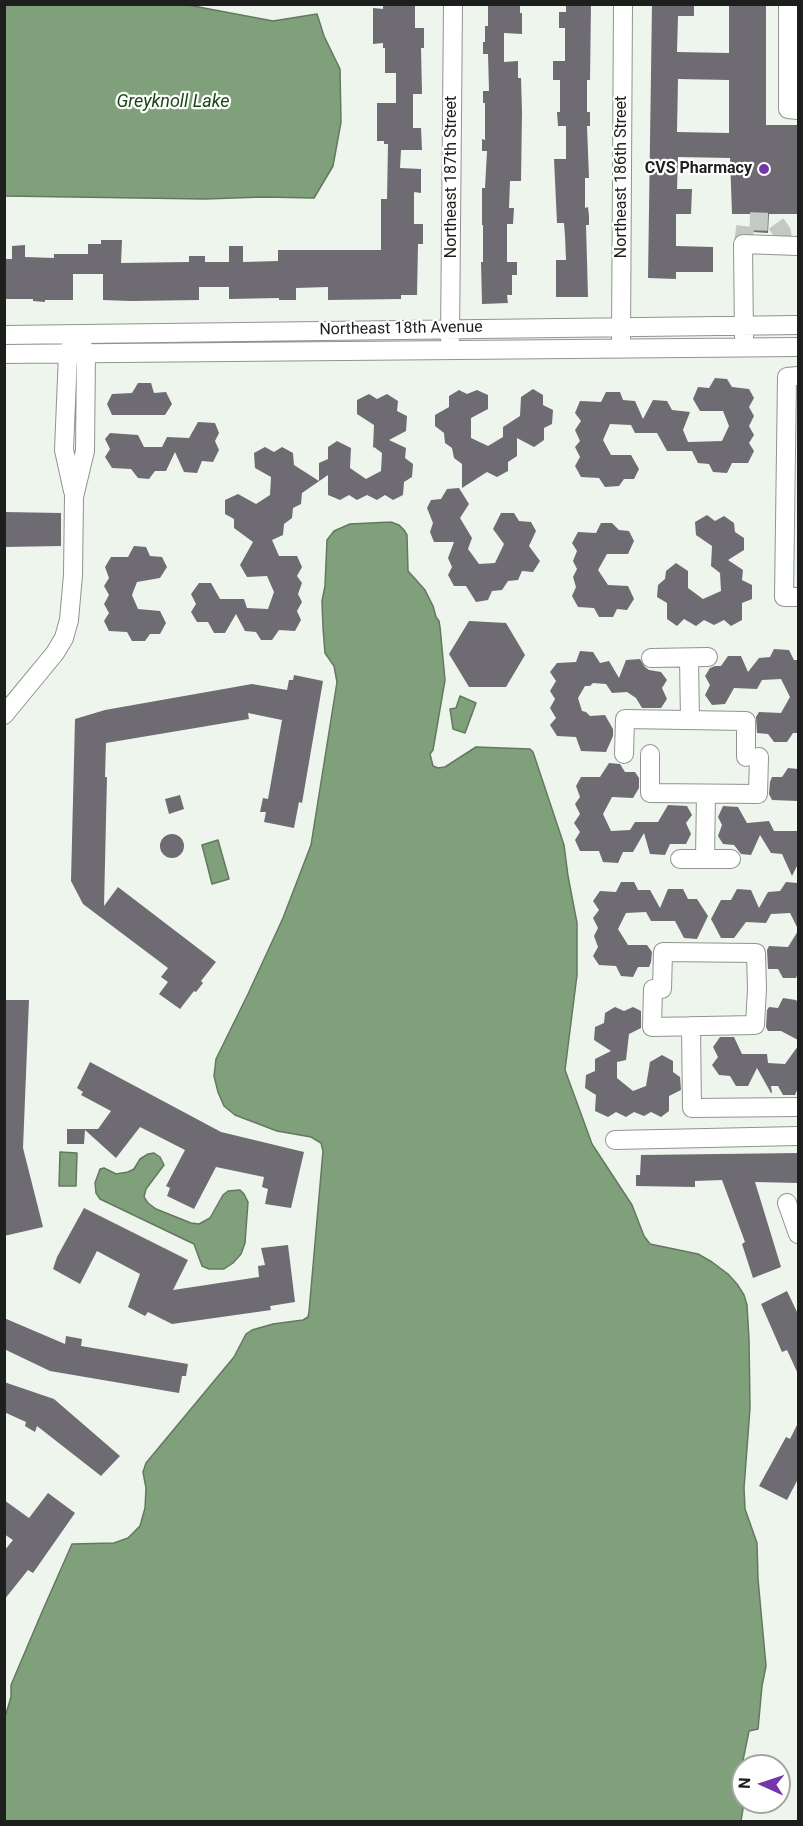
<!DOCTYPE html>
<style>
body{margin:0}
#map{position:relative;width:803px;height:1826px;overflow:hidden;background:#eef5ed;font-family:Roboto,sans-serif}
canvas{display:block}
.frame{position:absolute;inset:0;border:6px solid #1d1f1c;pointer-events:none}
.north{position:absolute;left:731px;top:1754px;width:60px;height:60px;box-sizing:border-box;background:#fff;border:2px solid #a5a5a4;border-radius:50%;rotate:273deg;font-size:16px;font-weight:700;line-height:24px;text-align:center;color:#1d1f1c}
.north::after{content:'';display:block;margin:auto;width:21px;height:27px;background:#7436ab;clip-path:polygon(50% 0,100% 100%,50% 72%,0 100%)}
</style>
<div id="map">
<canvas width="803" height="1826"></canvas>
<div class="frame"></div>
<div class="north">N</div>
</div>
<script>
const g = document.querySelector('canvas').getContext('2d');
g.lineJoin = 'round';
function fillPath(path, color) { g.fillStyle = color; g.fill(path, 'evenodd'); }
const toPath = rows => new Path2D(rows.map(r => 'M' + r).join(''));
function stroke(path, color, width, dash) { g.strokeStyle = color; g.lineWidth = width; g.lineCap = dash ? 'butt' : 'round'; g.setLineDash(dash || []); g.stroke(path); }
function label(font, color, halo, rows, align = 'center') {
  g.font = font + ' Roboto,sans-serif'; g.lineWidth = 4.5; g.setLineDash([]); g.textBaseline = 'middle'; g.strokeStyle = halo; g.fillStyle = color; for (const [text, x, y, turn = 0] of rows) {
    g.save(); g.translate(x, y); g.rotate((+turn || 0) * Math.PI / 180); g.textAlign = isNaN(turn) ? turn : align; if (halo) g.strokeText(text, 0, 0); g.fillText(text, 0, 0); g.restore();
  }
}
const water = toPath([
 [4,5,188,5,273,21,317,14,324,36,340,69,341,122,333,166,314,198,263,197,205,199,5,196,4,5],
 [391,522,399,525,404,530,407,535,408,571,425,590,433,606,436,617,439,621,440,627,445,680,433,750,430,754,433,766,438,768,445,767,476,747,530,749,533,752,564,845,568,876,577,923,577,975,565,1070,592,1144,632,1205,644,1236,650,1244,698,1254,712,1262,728,1274,737,1284,744,1295,747,1305,749,1339,750,1408,744,1488,745,1509,757,1543,758,1579,766,1666,762,1686,758,1729,749,1731,741,1770,739,1790,743,1809,741,1821,5,1821,5,1717,11,1697,11,1685,42,1612,72,1544,114,1543,128,1538,140,1526,145,1508,146,1488,143,1472,146,1463,234,1357,246,1334,252,1330,273,1324,303,1320,308,1317,309,1312,323,1151,321,1143,311,1137,277,1131,235,1115,224,1106,218,1092,214,1076,216,1059,248,994,283,918,311,845,337,682,334,666,325,653,323,628,322,601,325,586,327,540,334,531,350,524,391,522],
 [460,696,476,703,465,733,453,729,450,709,456,708,460,696],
 [218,840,229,879,212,884,202,845,218,840],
 [60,1152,77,1153,76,1186,59,1186,60,1152],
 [154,1153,160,1157,164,1165,146,1189,144,1197,148,1203,156,1209,191,1223,199,1224,210,1218,223,1195,228,1191,240,1190,244,1194,248,1202,245,1243,241,1254,233,1263,224,1269,209,1269,202,1266,194,1244,100,1199,96,1193,95,1183,100,1169,104,1168,116,1174,128,1172,134,1169,140,1159,148,1154,154,1153]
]);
fillPath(water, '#80a07c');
stroke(water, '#62795f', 1.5);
fillPath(toPath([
 [383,4,415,4,415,28,424,28,424,48,421,48,422,94,413,94,413,128,421,128,422,150,401,150,400,168,421,169,421,193,414,192,414,224,423,224,423,244,418,244,417,295,401,295,401,299,328,300,328,287,296,288,296,300,279,300,279,298,229,299,229,287,199,287,199,300,130,301,103,300,103,274,73,274,73,300,45,300,45,302,33,301,33,299,4,299,4,259,12,259,12,246,25,245,25,257,54,258,54,254,88,254,88,244,101,244,101,240,122,240,121,263,189,262,189,256,205,256,205,262,229,262,229,246,243,246,243,262,278,261,278,250,381,250,381,199,387,199,388,144,384,144,384,141,377,141,377,103,396,103,396,73,385,73,385,48,383,48,383,43,373,44,373,8,383,9],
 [488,4,520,4,520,13,522,13,522,34,504,33,504,62,518,61,518,78,521,78,522,112,521,181,510,181,509,208,514,208,513,224,507,224,507,262,517,262,517,275,512,275,512,295,507,295,508,303,482,304,481,262,483,262,483,225,482,225,482,188,485,188,487,151,482,151,482,139,485,140,485,103,483,103,483,91,489,91,488,54,483,54,483,42,485,42,485,26,488,26],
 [566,4,591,4,590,80,587,80,587,112,590,112,590,126,587,126,589,178,585,178,585,208,588,207,589,216,589,225,586,225,588,297,556,297,556,260,566,260,565,236,564,223,557,223,554,159,566,159,566,126,558,126,557,112,560,112,560,80,553,80,553,61,565,61,565,28,559,28,559,12,566,12],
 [652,4,694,4,694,16,678,16,677,52,729,53,729,4,766,4,766,125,798,125,798,214,769,214,768,233,753,232,754,214,732,214,730,158,678,157,677,189,692,189,691,214,676,214,676,246,713,247,713,272,676,272,676,279,648,278],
 [678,79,729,80,729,133,677,132],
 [715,378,727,379,732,387,749,389,754,398,749,407,754,416,749,426,754,435,749,443,754,451,748,463,732,463,727,473,713,472,709,464,698,463,692,451,667,451,657,433,635,433,631,425,610,424,603,440,611,455,631,455,639,469,634,479,624,479,619,486,605,487,599,478,581,477,575,466,580,457,575,447,580,441,575,430,581,421,575,413,580,401,601,402,606,392,620,392,623,400,635,401,643,419,653,400,667,401,672,410,690,412,683,430,688,442,722,441,729,426,723,411,700,411,693,399,698,387,709,388],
 [138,383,151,383,154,393,166,392,172,404,165,415,112,415,107,404,112,394,132,393],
 [533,389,543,395,543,405,553,410,552,424,544,428,544,440,534,447,517,438,517,456,508,462,508,471,497,477,487,472,462,488,462,464,454,458,452,448,445,443,444,433,435,426,435,415,449,407,449,396,459,390,467,394,477,390,488,395,488,409,471,418,471,438,488,446,503,437,503,427,520,416,521,397],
 [369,394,377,399,387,394,398,401,397,411,407,416,406,431,389,440,406,448,405,458,413,464,412,477,404,482,403,495,393,500,385,495,377,500,367,495,357,500,349,495,340,500,328,495,328,475,302,493,301,504,293,508,292,518,284,524,283,535,272,540,279,556,297,556,302,567,297,576,302,583,298,594,302,602,297,611,301,620,295,631,279,630,272,640,261,640,256,632,245,631,236,614,225,633,214,633,208,622,197,622,191,612,196,604,191,594,199,583,211,583,220,599,244,599,247,608,268,609,274,592,267,576,247,577,240,565,253,542,234,528,234,519,225,514,225,500,238,494,256,504,270,495,271,477,255,468,254,453,265,447,274,452,282,447,293,453,294,465,319,481,319,463,328,459,328,447,337,441,351,448,350,468,366,479,381,471,382,453,374,447,373,448,374,425,357,414,357,400],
 [198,422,215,423,219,433,215,441,219,450,213,462,202,461,197,473,184,472,175,452,166,471,155,471,149,479,138,478,131,469,112,468,105,457,110,449,105,439,110,433,138,435,144,447,162,447,167,437,189,438],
 [459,488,469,504,460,518,472,538,468,549,479,564,495,563,504,544,493,529,501,513,514,513,519,521,531,522,536,531,529,546,540,561,533,572,522,571,518,580,508,581,502,590,492,591,488,600,476,602,466,586,454,586,448,575,452,567,448,558,454,542,434,542,430,532,433,523,427,508,431,500,441,499,447,489],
 [4,512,61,513,61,546,4,547],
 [707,515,715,521,724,516,734,523,735,532,744,538,744,550,728,560,743,570,742,580,752,585,752,599,742,603,742,620,731,626,724,620,714,625,704,620,696,626,684,619,677,626,667,619,667,603,657,597,658,585,665,579,666,571,676,563,688,571,688,588,703,599,721,591,720,573,711,566,712,546,696,535,695,522],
 [601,523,612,523,619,530,629,531,634,541,628,554,607,554,598,570,608,585,628,586,634,599,627,610,617,609,613,617,599,617,594,608,578,607,572,596,576,587,573,577,577,569,573,561,577,551,572,543,578,532,596,533],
 [134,546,146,547,150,556,162,557,167,567,160,578,137,582,132,595,138,609,160,611,166,623,160,634,150,634,145,641,132,641,127,632,109,631,104,621,109,613,104,604,109,595,104,586,109,578,105,567,111,557,128,557],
 [469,621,506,623,525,655,506,687,469,687,449,654],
 [774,649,789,650,794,660,798,660,798,733,793,733,787,742,774,742,768,734,757,733,756,717,759,712,781,713,790,697,781,679,762,680,757,689,734,688,725,704,712,705,705,695,710,685,705,676,710,668,715,666,721,666,728,656,741,656,748,672,759,658,770,657],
 [580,651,593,652,600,663,609,661,619,678,626,660,640,659,645,667,649,670,661,672,667,680,662,688,667,699,661,708,642,708,636,698,627,692,612,693,606,684,593,683,590,686,585,686,578,698,582,711,586,712,590,716,605,715,613,729,613,736,606,752,581,751,576,737,557,736,550,725,556,718,550,708,555,699,550,691,556,681,550,672,557,663,576,662],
 [294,675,323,681,302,803,299,802,294,828,264,822,266,812,260,812,263,798,268,799,282,720,248,713,249,719,106,743,105,777,107,777,104,906,118,887,216,962,201,981,203,983,196,992,194,991,180,1009,159,994,168,982,161,977,168,968,83,904,71,881,75,719,105,710,252,684,287,690,289,680,293,680],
 [609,763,620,764,625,772,635,772,639,778,639,788,633,798,612,797,603,814,611,831,630,830,635,822,658,822,668,805,687,806,692,815,686,823,691,834,686,844,670,844,665,855,650,854,644,833,633,852,623,852,618,863,603,862,599,851,580,851,575,840,580,832,574,823,580,814,575,804,580,797,576,786,581,777,600,777],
 [788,768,798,769,798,801,772,800,769,794,770,782,772,777,782,777],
 [180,795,184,809,169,814,165,799],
 [723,806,738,807,747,823,769,821,774,831,798,831,798,864,792,876,782,854,771,853,760,835,751,855,741,854,734,845,723,844,718,836,722,825,718,817],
 '160 846a12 12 0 1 1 24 0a12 12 0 1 1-24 0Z',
 [621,882,634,882,638,890,650,890,660,908,668,889,683,889,688,899,697,899,708,916,697,939,684,938,675,921,651,921,646,912,626,913,618,929,628,945,647,945,652,952,651,962,649,967,638,967,633,977,621,976,616,966,599,965,593,956,598,947,594,936,598,928,593,918,599,910,593,901,600,891,616,892],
 [786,882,798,883,798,929,790,913,771,914,766,923,746,922,734,938,721,938,711,919,721,900,731,900,737,889,751,890,759,908,768,892,780,891],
 [798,931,798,973,796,978,783,978,778,969,768,969,767,950,769,946,788,947],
 [783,998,796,1000,798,1003,798,1040,781,1031,768,1031,766,1027,767,1010,769,1007,778,1008],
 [4,1000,29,1000,23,1148,43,1227,4,1236],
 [615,1007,624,1011,633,1007,641,1011,641,1028,629,1034,626,1060,617,1062,617,1078,633,1091,646,1086,650,1062,662,1055,673,1061,673,1072,680,1077,681,1090,669,1096,669,1111,661,1117,651,1112,644,1116,634,1112,626,1117,616,1112,608,1117,595,1111,596,1095,585,1088,586,1075,595,1071,595,1059,611,1051,594,1040,595,1027,604,1023,605,1013],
 [720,1037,734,1037,742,1054,767,1054,768,1063,785,1064,798,1046,798,1088,795,1095,783,1095,778,1086,771,1086,772,1093,771,1093,757,1068,748,1086,736,1086,730,1076,719,1075,712,1065,718,1057,713,1047],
 [90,1062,221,1132,304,1152,291,1208,265,1204,268,1189,262,1187,264,1177,216,1167,194,1209,167,1196,170,1188,166,1186,185,1150,140,1127,116,1158,85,1130,84,1144,67,1144,67,1129,98,1129,111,1111,81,1095,83,1092,77,1088],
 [798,1153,798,1183,755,1182,781,1267,753,1278,742,1244,745,1242,722,1180,695,1181,695,1187,636,1186,636,1175,640,1175,641,1155],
 [84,1208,188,1260,173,1290,259,1277,258,1266,265,1265,261,1248,288,1245,295,1302,270,1306,271,1310,172,1324,148,1312,145,1316,128,1307,140,1274,97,1251,80,1284,53,1269,57,1257],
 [787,1291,798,1314,798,1374,787,1350,782,1352,761,1304],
 [4,1318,65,1344,66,1336,82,1339,81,1346,188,1364,186,1376,182,1376,179,1393,50,1371,4,1349],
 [4,1382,54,1399,120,1456,101,1476,37,1426,35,1432,25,1426,26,1422,4,1412],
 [798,1423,798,1479,787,1500,759,1486,786,1437,790,1439],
 [48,1493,75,1513,33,1573,28,1570,4,1600,4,1551,13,1540,4,1534,4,1500,29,1518]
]), '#6e6b72');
stroke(toPath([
 [743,244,746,221,775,222,782,232,784,246]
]), '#c4cac3', 18, [18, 9]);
const minor = toPath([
 [788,4,788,109,798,110],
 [4,335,798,325],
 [744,337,743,244,798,246],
 [450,339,453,4],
 [621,339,623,4],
 [72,343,68,354,64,450,73,491],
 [4,354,798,347],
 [798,376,787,377,784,597,798,597],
 [651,658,708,657],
 [689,658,690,720],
 [4,715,55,653,64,638,69,620,73,575,74,497,85,451,86,353,81,343],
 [624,754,625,719,746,721,746,757],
 [650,754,650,793,758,794,759,757],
 [680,859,731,859],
 [705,859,706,794],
 [653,989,652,1027,755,1025,757,989,756,953,663,952,662,989],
 [691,1026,692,1108,798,1107],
 [615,1140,798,1136],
 [787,1203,798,1234]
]);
stroke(minor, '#8f958e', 20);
stroke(minor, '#fff', 18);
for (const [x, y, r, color] of [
 [764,169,6,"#7436ab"]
]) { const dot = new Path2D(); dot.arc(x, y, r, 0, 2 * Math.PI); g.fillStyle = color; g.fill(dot); stroke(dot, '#fff', 2); }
label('bold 16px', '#1d1f1c', '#fff', [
 ["CVS Pharmacy",752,169]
], 'right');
label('16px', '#1d1f1c', '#fff', [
 ["Northeast 187th Street",452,177,-90],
 ["Northeast 186th Street",622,177,-90],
 ["Northeast 18th Avenue",401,329,-1]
]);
label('italic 18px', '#1a4715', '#fff', [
 ["Greyknoll Lake",173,102]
]);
</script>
